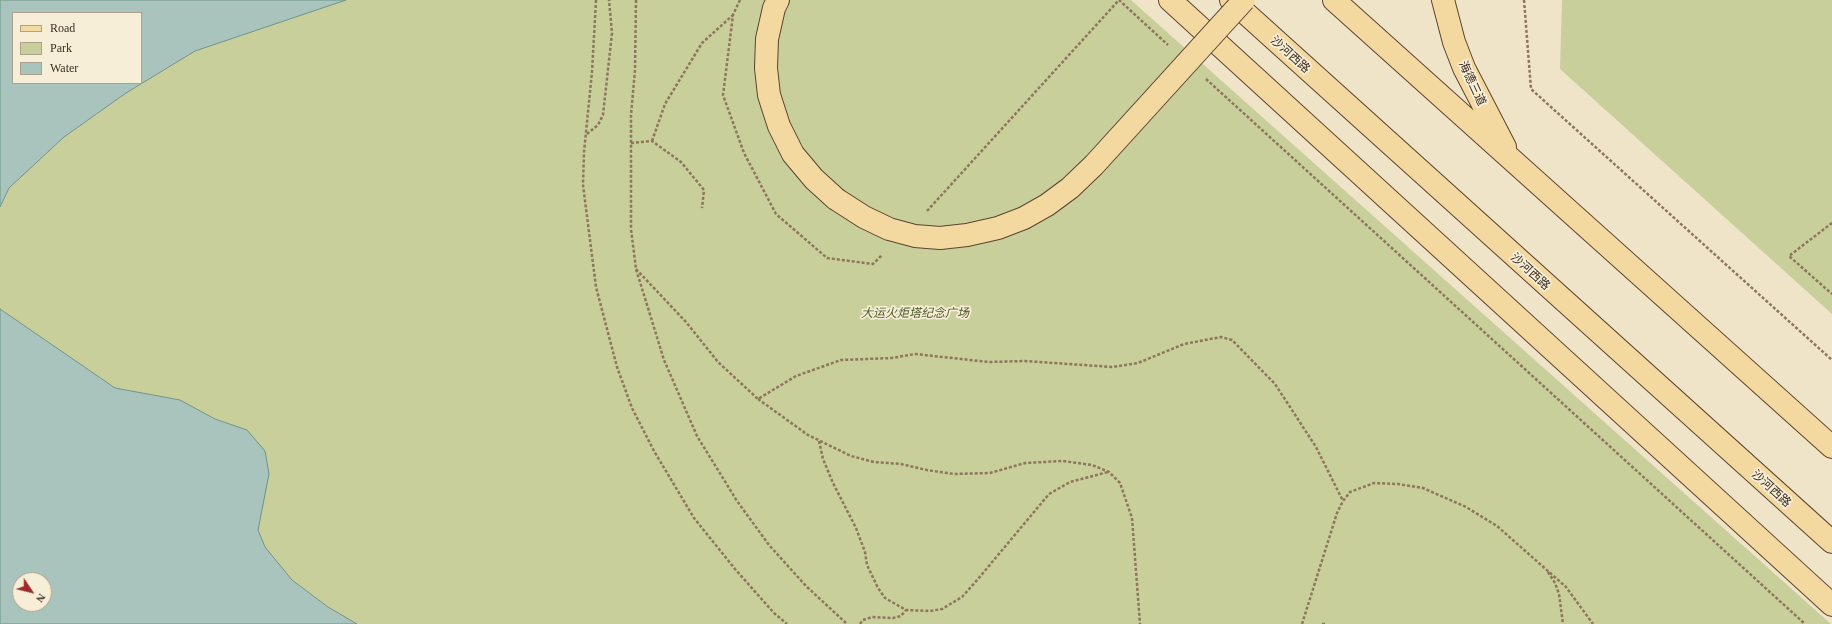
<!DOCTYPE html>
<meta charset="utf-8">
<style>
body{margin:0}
#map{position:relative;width:1832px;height:624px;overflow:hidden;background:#f0e4c8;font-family:Georgia,serif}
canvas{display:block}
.legend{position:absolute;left:12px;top:12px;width:130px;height:72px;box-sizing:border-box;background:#f7eed8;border:1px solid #ada18e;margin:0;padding:5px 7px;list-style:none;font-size:12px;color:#3d2e20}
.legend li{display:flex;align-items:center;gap:8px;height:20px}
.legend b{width:20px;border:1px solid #ada18e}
.north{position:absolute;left:12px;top:572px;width:40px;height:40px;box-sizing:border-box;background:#f7eed8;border:1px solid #ada18e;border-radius:50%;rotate:125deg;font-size:11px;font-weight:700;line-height:16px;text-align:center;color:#3d2e20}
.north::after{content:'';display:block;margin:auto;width:14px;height:18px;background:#9e2a2b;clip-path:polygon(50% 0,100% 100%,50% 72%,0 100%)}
</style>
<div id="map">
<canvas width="1832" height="624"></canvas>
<ul class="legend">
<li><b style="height:5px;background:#f3d9a0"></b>Road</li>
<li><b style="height:11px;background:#c9cf9b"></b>Park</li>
<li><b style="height:11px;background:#a9c4bc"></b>Water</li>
</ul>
<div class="north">N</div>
</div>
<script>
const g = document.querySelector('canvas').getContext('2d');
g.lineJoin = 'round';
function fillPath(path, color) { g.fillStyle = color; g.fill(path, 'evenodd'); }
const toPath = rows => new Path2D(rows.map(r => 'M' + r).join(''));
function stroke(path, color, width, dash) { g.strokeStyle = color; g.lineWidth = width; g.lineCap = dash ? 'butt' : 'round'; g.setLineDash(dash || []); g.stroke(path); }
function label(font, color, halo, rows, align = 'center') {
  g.font = font + ' Georgia,"Noto Sans SC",serif'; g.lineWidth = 3.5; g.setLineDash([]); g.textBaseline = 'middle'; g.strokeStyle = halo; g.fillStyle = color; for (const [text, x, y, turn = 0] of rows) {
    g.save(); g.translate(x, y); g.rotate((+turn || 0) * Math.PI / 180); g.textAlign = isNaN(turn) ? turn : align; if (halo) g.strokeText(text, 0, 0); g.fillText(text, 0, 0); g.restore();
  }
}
fillPath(toPath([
 [345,0,1131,0,1831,624,357,624,328,607,292,580,265,547,258,530,261,509,247,430,215,419,180,400,115,388,0,309,0,207,9,188,64,137,126,93,195,51],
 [1562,0,1832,0,1832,314,1560,69]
]), '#c9cf9b');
const water = toPath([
 [0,0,346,0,195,51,126,93,64,137,9,188,0,207,0,0],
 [13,13,141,13,141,83,13,83,13,13],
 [0,309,115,388,180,400,215,419,247,430,265,451,269,474,258,530,265,547,292,580,328,607,357,624,0,624,0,309],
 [20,580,44,580,44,604,20,604,20,580]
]);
fillPath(water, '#a9c4bc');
stroke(water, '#6f938a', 1);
const major = toPath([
 [778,0,774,8,767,39,766,68,769,95,779,126,793,154,814,179,836,199],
 [1170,0,1832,605],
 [1231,0,1832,542],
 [1334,0,1832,447],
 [1443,0,1454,42,1464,68,1505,147]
]);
stroke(major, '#5b4430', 24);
stroke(toPath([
 [596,0,592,72,584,152,583,185,596,287,617,367,632,408,654,451,694,518,735,569,774,613,787,624],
 [636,0,635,70,631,115,631,229,636,269,664,360,697,436,737,501,769,545,806,586,847,624],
 [740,0,733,15,723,95,744,153,776,214,827,258,873,264,882,255],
 [1524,0,1531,89,1832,360],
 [1206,79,1805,624],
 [587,134,598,125,603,115,612,33,609,0],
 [652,141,665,104,702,43,733,15],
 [631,143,652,141,681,162,704,190,702,208],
 [927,211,1119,0,1168,45],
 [1832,223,1789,256,1832,294],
 [636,269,686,322,718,362,758,399,796,376,841,360,892,358,915,354,989,362,1025,361,1112,367,1138,363,1184,344,1221,337,1232,340,1275,384,1316,447,1343,501],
 [758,399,808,435,851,456,874,462,901,464,927,470,954,474,990,473,1025,463,1063,461,1092,465,1109,472,1120,483,1132,518,1140,624],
 [819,441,823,459,833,483,856,528,865,552,867,565,878,588,885,598,906,610,930,611,942,609,962,597,978,579,1049,494,1070,482,1108,472],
 [1548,572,1555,583,1559,594,1563,624],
 [860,624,863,620,872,617,893,618,901,616,906,610],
 [1302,624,1337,513,1343,501,1350,492,1374,483,1398,484,1423,488,1466,507,1497,526,1566,587,1593,624],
 [1322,624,1327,624]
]), '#8d765c', 2.5, [3, 2]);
stroke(major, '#f3d9a0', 22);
const majorBridge = toPath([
 [836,199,864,217,889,229,915,236,940,238,967,235,998,228,1024,218,1047,205,1070,188,1094,165,1244,0]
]);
stroke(majorBridge, '#5b4430', 24, []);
stroke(majorBridge, '#f3d9a0', 22);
label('12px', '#3d2e20', '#f7eed8', [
 ["沙河西路",1291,54,42],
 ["海德三道",1473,83,65],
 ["沙河西路",1531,271,42],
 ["沙河西路",1772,488,42]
]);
label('italic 12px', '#4d5a26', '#f7eed8', [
 ["大运火炬塔纪念广场",915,312]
]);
</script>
